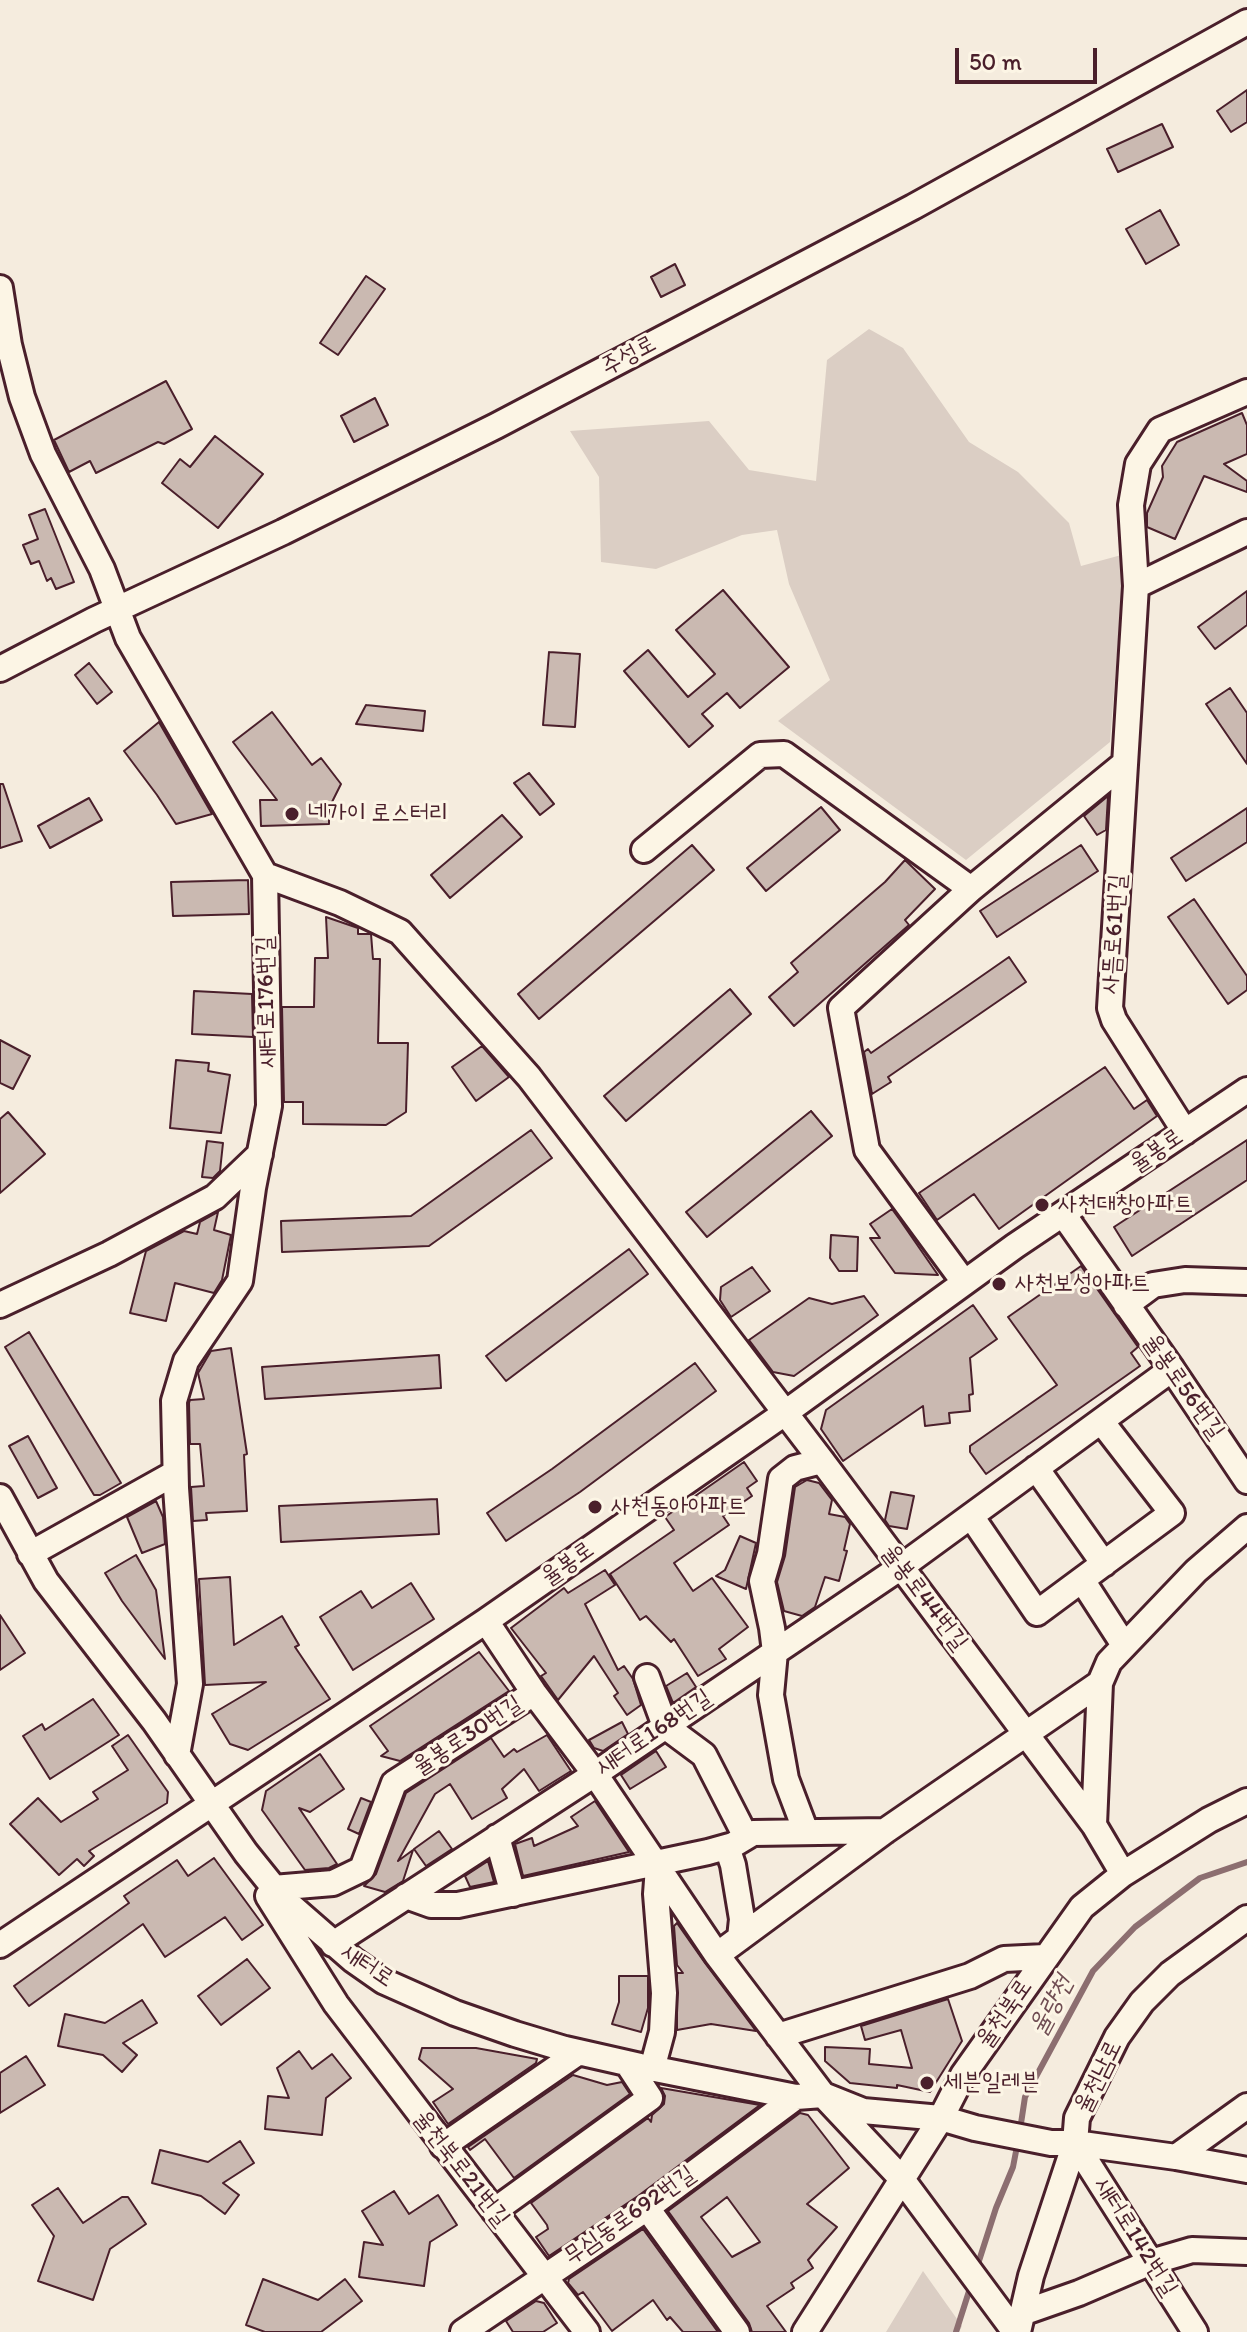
<!DOCTYPE html>
<meta charset="utf-8">
<style>
body{margin:0}
#map{position:relative;width:1247px;height:2332px;overflow:hidden;background:#f5ecde;font-family:Itim,sans-serif}
canvas{display:block}
.scale{position:absolute;left:955px;top:48px;width:142px;height:36px;box-sizing:border-box;border:4px solid #4a1f2b;border-top:0;padding-left:10px;font-size:24px;line-height:28px;white-space:nowrap;color:#4a1f2b;-webkit-text-stroke:6px #fcf5e5;paint-order:stroke}
</style>
<div id="map">
<canvas width="1247" height="2332"></canvas>
<div class="scale">50 m</div>
</div>
<script>
const g = document.querySelector('canvas').getContext('2d');
g.lineJoin = 'round';
function fillPath(path, color) { g.fillStyle = color; g.fill(path, 'evenodd'); }
const toPath = rows => new Path2D(rows.map(r => 'M' + r).join(''));
function stroke(path, color, width, dash) { g.strokeStyle = color; g.lineWidth = width; g.lineCap = dash ? 'butt' : 'round'; g.setLineDash(dash || []); g.stroke(path); }
function label(font, color, halo, rows, align = 'center') {
  g.font = font + ' Itim,"Poor Story",sans-serif'; g.lineWidth = 6; g.setLineDash([]); g.textBaseline = 'middle'; g.strokeStyle = halo; g.fillStyle = color; for (const [text, x, y, turn = 0] of rows) {
    g.save(); g.translate(x, y); g.rotate((+turn || 0) * Math.PI / 180); g.textAlign = isNaN(turn) ? turn : align; if (halo) g.strokeText(text, 0, 0); g.fillText(text, 0, 0); g.restore();
  }
}
fillPath(toPath([
 [869,329,903,348,969,442,1018,472,1069,523,1081,566,1125,554,1110,742,966,860,778,721,830,680,789,584,777,530,742,535,656,569,601,562,599,477,570,431,709,421,749,470,816,481,827,360],
 [923,2271,962,2326,959,2332,886,2332]
]), '#dbcec4');
stroke(toPath([
 [1020,2130,1025,2097,1093,1971,1135,1927,1200,1878,1247,1862],
 [977,2267,996,2208,1013,2167,1018,2141],
 [956,2332,971,2285]
]), '#8c6e70', 6);
const building = toPath([
 [1247,90,1247,122,1231,132,1217,111,1247,90],
 [1162,124,1173,147,1118,172,1107,149,1162,124],
 [1160,210,1179,245,1146,264,1126,229,1160,210],
 [675,264,685,285,661,297,651,277,675,264],
 [366,276,385,289,338,355,320,343,366,276],
 [166,381,192,429,164,444,158,442,96,473,90,461,69,472,54,440,166,381],
 [375,398,388,425,354,442,341,416,375,398],
 [1242,413,1247,425,1247,454,1224,464,1247,481,1247,492,1204,476,1175,539,1147,527,1147,513,1163,477,1162,466,1177,442,1242,413],
 [215,436,263,474,218,528,162,483,180,459,190,467,215,436],
 [45,509,74,582,56,589,51,578,47,581,39,561,31,564,23,545,38,539,29,515,45,509],
 [723,590,789,667,740,708,727,693,702,714,713,726,689,747,624,671,648,650,688,697,715,674,676,630,723,590],
 [1247,591,1247,625,1215,649,1198,627,1247,591],
 [549,652,580,654,575,727,543,725,549,652],
 [89,663,112,692,97,704,75,675,89,663],
 [1230,688,1247,713,1247,764,1206,704,1230,688],
 [366,705,425,711,423,731,356,724,366,705],
 [272,712,312,765,321,758,341,784,329,808,329,824,261,826,260,800,277,800,233,742,272,712],
 [159,722,160,724,212,814,176,824,157,795,124,751,159,722],
 [529,773,554,804,540,815,514,783,529,773],
 [0,784,3,784,22,841,0,848,0,784],
 [1108,796,1106,830,1097,835,1084,816,1108,796],
 [89,798,102,820,50,848,38,826,89,798],
 [821,807,840,830,766,891,747,868,821,807],
 [1247,808,1247,842,1186,881,1171,858,1247,808],
 [502,815,522,837,450,898,431,875,502,815],
 [692,845,714,870,539,1019,518,994,692,845],
 [1081,845,1098,871,997,937,980,911,1081,845],
 [905,860,935,889,905,920,909,925,794,1026,769,997,798,972,791,963,885,882,905,860],
 [248,880,249,914,173,916,171,882,248,880],
 [1194,899,1247,976,1247,990,1228,1004,1168,917,1194,899],
 [326,917,358,928,358,934,371,934,373,959,380,959,378,1043,408,1043,406,1112,386,1125,303,1124,303,1102,284,1102,282,1007,314,1007,315,958,328,958,326,917],
 [1009,957,1026,982,888,1077,891,1082,872,1094,864,1052,868,1049,871,1053,1009,957],
 [730,989,751,1014,626,1121,604,1096,730,989],
 [194,991,252,994,253,1037,192,1034,194,991],
 [0,1040,30,1056,13,1089,0,1083,0,1040],
 [482,1046,509,1077,476,1101,452,1067,482,1046],
 [176,1060,209,1063,208,1071,230,1075,221,1133,170,1128,176,1060],
 [1105,1067,1134,1109,1147,1100,1157,1116,999,1229,974,1194,937,1220,919,1193,1105,1067],
 [811,1111,832,1136,707,1237,686,1212,811,1111],
 [8,1112,45,1154,0,1193,0,1119,8,1112],
 [531,1130,552,1158,429,1246,282,1252,281,1221,411,1216,531,1130],
 [1247,1140,1247,1180,1132,1256,1114,1227,1247,1140],
 [207,1141,223,1143,220,1171,213,1178,202,1177,207,1141],
 [892,1209,900,1220,938,1275,895,1273,870,1238,880,1238,870,1224,892,1209],
 [218,1212,214,1230,231,1235,222,1280,214,1293,175,1283,166,1321,130,1313,146,1251,184,1231,197,1234,200,1222,218,1212],
 [831,1235,858,1237,857,1271,839,1271,830,1258,831,1235],
 [629,1249,648,1274,506,1381,486,1356,629,1249],
 [1081,1266,1138,1347,1131,1353,1140,1366,986,1474,970,1452,970,1446,1057,1385,1008,1317,1081,1266],
 [752,1267,770,1291,731,1317,720,1300,721,1287,752,1267],
 [864,1296,878,1315,794,1376,773,1372,749,1340,809,1298,832,1304,864,1296],
 [973,1305,997,1339,970,1358,973,1394,969,1395,970,1411,949,1413,950,1423,925,1426,923,1406,843,1461,821,1429,826,1410,973,1305],
 [29,1332,121,1483,100,1495,94,1495,5,1347,29,1332],
 [231,1348,247,1454,244,1455,247,1511,206,1513,207,1520,193,1521,191,1487,204,1486,200,1444,190,1444,189,1403,190,1400,204,1399,198,1373,211,1351,231,1348],
 [439,1355,441,1388,265,1399,262,1367,439,1355],
 [695,1363,716,1391,580,1492,506,1541,487,1513,552,1469,695,1363],
 [28,1436,57,1488,38,1498,9,1446,28,1436],
 [744,1462,757,1481,747,1488,752,1496,723,1516,729,1525,674,1563,693,1591,712,1578,748,1627,719,1649,726,1659,698,1676,674,1639,671,1642,646,1616,640,1620,610,1574,674,1530,665,1517,744,1462],
 [807,1480,819,1483,832,1500,829,1514,845,1517,850,1524,844,1550,847,1551,839,1581,825,1577,815,1607,802,1616,784,1611,777,1582,785,1556,795,1487,807,1480],
 [891,1492,914,1496,907,1529,889,1526,885,1520,891,1492],
 [437,1499,439,1534,281,1542,279,1506,437,1499],
 [156,1501,163,1517,165,1544,142,1553,127,1517,156,1501],
 [740,1536,756,1543,746,1589,716,1576,725,1570,740,1536],
 [136,1555,156,1590,165,1659,122,1601,105,1573,136,1555],
 [605,1570,615,1585,585,1604,618,1670,624,1666,633,1679,641,1705,627,1715,614,1696,618,1693,594,1656,558,1700,541,1676,546,1673,511,1628,564,1588,568,1593,605,1570],
 [230,1577,234,1645,282,1616,299,1645,295,1647,330,1699,248,1750,230,1744,212,1714,266,1682,205,1685,199,1579,230,1577],
 [411,1583,434,1619,353,1670,320,1617,361,1591,372,1608,411,1583],
 [0,1615,25,1653,0,1670,0,1615],
 [479,1652,509,1691,400,1761,381,1756,388,1751,370,1726,479,1652],
 [687,1673,696,1687,673,1703,666,1686,687,1673],
 [93,1699,119,1735,50,1779,23,1736,42,1724,45,1730,93,1699],
 [622,1722,628,1734,603,1751,594,1748,589,1740,622,1722],
 [128,1735,168,1792,167,1803,89,1851,94,1856,84,1866,77,1859,59,1875,10,1824,38,1798,61,1822,98,1799,93,1792,128,1770,112,1746,128,1735],
 [547,1735,571,1771,539,1791,524,1769,502,1789,507,1798,472,1819,450,1784,435,1794,398,1861,413,1850,403,1881,385,1892,364,1886,376,1874,406,1793,491,1738,504,1757,514,1749,517,1752,547,1735],
 [656,1751,666,1767,630,1789,621,1775,656,1751],
 [320,1754,344,1789,310,1812,299,1808,337,1864,329,1868,305,1870,262,1810,266,1791,320,1754],
 [361,1798,371,1802,359,1834,348,1829,361,1798],
 [595,1801,629,1852,523,1876,515,1844,532,1838,534,1846,578,1826,571,1817,595,1801],
 [439,1831,452,1849,426,1866,414,1849,439,1831],
 [214,1858,263,1925,242,1940,225,1917,165,1957,143,1924,29,2006,14,1986,129,1903,124,1896,177,1860,188,1876,214,1858],
 [488,1861,494,1882,470,1887,465,1876,488,1861],
 [677,1923,705,1963,756,2031,711,2024,677,2030,677,1973,683,1973,677,1965,674,1926,677,1923],
 [247,1959,270,1988,221,2025,198,1996,247,1959],
 [619,1976,648,1976,648,2008,641,2032,612,2024,619,2002,619,1976],
 [948,1999,962,2041,930,2092,897,2085,897,2088,850,2083,825,2061,825,2047,870,2049,869,2064,912,2068,901,2030,865,2040,861,2026,948,1999],
 [142,2000,157,2023,123,2043,137,2055,122,2072,103,2055,58,2046,65,2014,105,2023,142,2000],
 [422,2048,476,2048,537,2059,536,2063,448,2124,433,2102,453,2089,419,2059,422,2048],
 [299,2051,312,2069,332,2054,351,2078,326,2098,322,2135,265,2129,268,2096,289,2098,277,2068,299,2051],
 [26,2056,45,2085,0,2113,0,2073,26,2056],
 [573,2075,607,2085,622,2082,630,2094,514,2178,485,2139,470,2150,468,2147,573,2075],
 [661,2088,760,2105,638,2196,549,2256,536,2237,548,2229,547,2225,531,2203,648,2118,651,2122,652,2115,664,2104,665,2096,661,2088],
 [800,2113,808,2115,849,2168,807,2204,837,2227,808,2260,813,2268,791,2283,794,2288,767,2306,786,2332,752,2332,749,2323,668,2211,800,2113],
 [727,2197,760,2242,732,2257,701,2217,727,2197],
 [240,2141,254,2163,223,2183,239,2195,225,2214,201,2196,152,2183,160,2150,208,2162,240,2141],
 [58,2188,83,2223,122,2197,128,2197,146,2224,110,2249,93,2300,38,2281,54,2236,32,2205,58,2188],
 [394,2191,409,2214,438,2195,457,2225,430,2242,424,2286,359,2277,364,2242,383,2245,362,2211,394,2191],
 [643,2229,718,2332,683,2332,670,2317,667,2320,653,2300,612,2331,583,2292,578,2295,568,2283,569,2279,643,2229],
 [263,2279,318,2300,345,2279,362,2301,321,2332,265,2332,246,2325,263,2279],
 [536,2301,544,2303,557,2323,543,2332,513,2332,506,2321,536,2301]
]);
fillPath(building, '#cab9b1');
stroke(building, '#4a1f2b', 2);
const minor = toPath([
 [0,288,9,345,22,397,43,454,102,569,128,638,265,875,269,1106,253,1188,240,1281,186,1361,174,1401,176,1488,190,1684,177,1755],
 [1136,586,1247,532],
 [0,669,94,620,283,532,496,426,913,207,1247,22],
 [644,850,760,755,784,754,971,889],
 [265,875,340,903,400,932,529,1077,822,1461,1094,1825,1123,1874],
 [1185,1132,1114,1020,1110,1008,1136,586,1131,505,1138,464,1160,430,1247,392],
 [1063,1214,1172,1369,1247,1481],
 [964,1282,867,1150,841,1008,971,889,1125,763],
 [0,1305,109,1254,215,1197,260,1154],
 [1126,1305,1153,1285,1185,1280,1247,1282],
 [1036,1468,1104,1564],
 [0,1497,46,1581,154,1721,246,1853,283,1899,353,1960,383,1981,455,2013,515,2034,565,2049,640,2066,796,2097,823,2095,863,2111,941,2118,975,2128,1051,2143,1075,2143,1176,2157,1247,2170],
 [971,1516,1037,1613,1172,1513,1101,1421],
 [30,1554,175,1473],
 [1082,1580,1124,1645],
 [486,1621,534,1693,595,1774,717,1955,823,2095,901,2178,1015,2332],
 [647,1677,665,1726,704,1755,746,1837],
 [1094,1825,1100,1683],
 [806,1832,786,1779,771,1695,775,1652,772,1628,762,1581,770,1554,781,1479,795,1468,822,1461],
 [497,1837,513,1894],
 [727,1847,733,1865,742,1919,740,1938],
 [273,1888,333,1883,362,1869,394,1783,534,1693],
 [268,1896,336,2004,587,2332],
 [406,1896,431,1905,458,1905,708,1852,733,1845,753,1833,885,1831],
 [333,1944,595,1774,901,1567,1172,1369],
 [0,1945,486,1621,785,1413,1015,1246,1247,1090],
 [717,1955,885,1831,1100,1683,1109,1662,1196,1571,1247,1527],
 [778,2036,970,1976,1004,1959,1045,1957],
 [652,2069,662,2032,664,1993,656,1894,658,1867],
 [1075,2143,1195,2332],
 [443,2146,579,2052],
 [1176,2157,1247,2106],
 [647,2208,737,2332],
 [494,2211,650,2098,627,2063],
 [1022,2313,1079,2293,1151,2262,1192,2250,1247,2252],
 [463,2332,647,2208,796,2097],
 [805,2332,941,2118,963,2075,1082,1907,1123,1874,1209,1820,1247,1801],
 [1018,2332,1031,2276,1075,2143,1077,2118,1117,2037,1142,2002,1170,1974,1247,1918]
]);
stroke(minor, '#4a1f2b', 30);
stroke(minor, '#fcf5e5', 24);
for (const [x, y, r, color] of [
 [292,814,8,"#4a1f2b"],
 [1042,1205,8,"#4a1f2b"],
 [999,1284,8,"#4a1f2b"],
 [595,1507,8,"#4a1f2b"],
 [927,2083,8,"#4a1f2b"]
]) { const dot = new Path2D(); dot.arc(x, y, r, 0, 2 * Math.PI); g.fillStyle = color; g.fill(dot); stroke(dot, '#fcf5e5', 3); }
label('24px', '#4a1f2b', '#fcf5e5', [
 ["주성로",629,356,-28],
 ["사뜸로61번길",1115,934,-86],
 ["새터로176번길",267,1002,-91],
 ["율봉로",1157,1151,-34],
 ["율봉로56번길",1183,1387,55],
 ["율봉로",568,1564,-35],
 ["율봉로44번길",924,1598,53],
 ["새터로168번길",654,1733,-34],
 ["율봉로30번길",468,1736,-33],
 ["새터로",367,1966,34],
 ["율천북로",1005,2014,-55],
 ["율천남로",1099,2077,-64],
 ["율천북로21번길",461,2169,52],
 ["무심동로692번길",630,2216,-35],
 ["새터로142번길",1135,2237,58]
]);
label('24px', '#4a1f2b', '#fcf5e5', [
 ["네가이 로스터리",308,814],
 ["사천대창아파트",1058,1205],
 ["사천보성아파트",1015,1284],
 ["사천동아아파트",611,1507],
 ["세븐일레븐",943,2083]
], 'left');
label('italic 26px', '#704d53', '#fcf5e5', [
 ["율량천",1052,2006,-62]
]);
</script>
